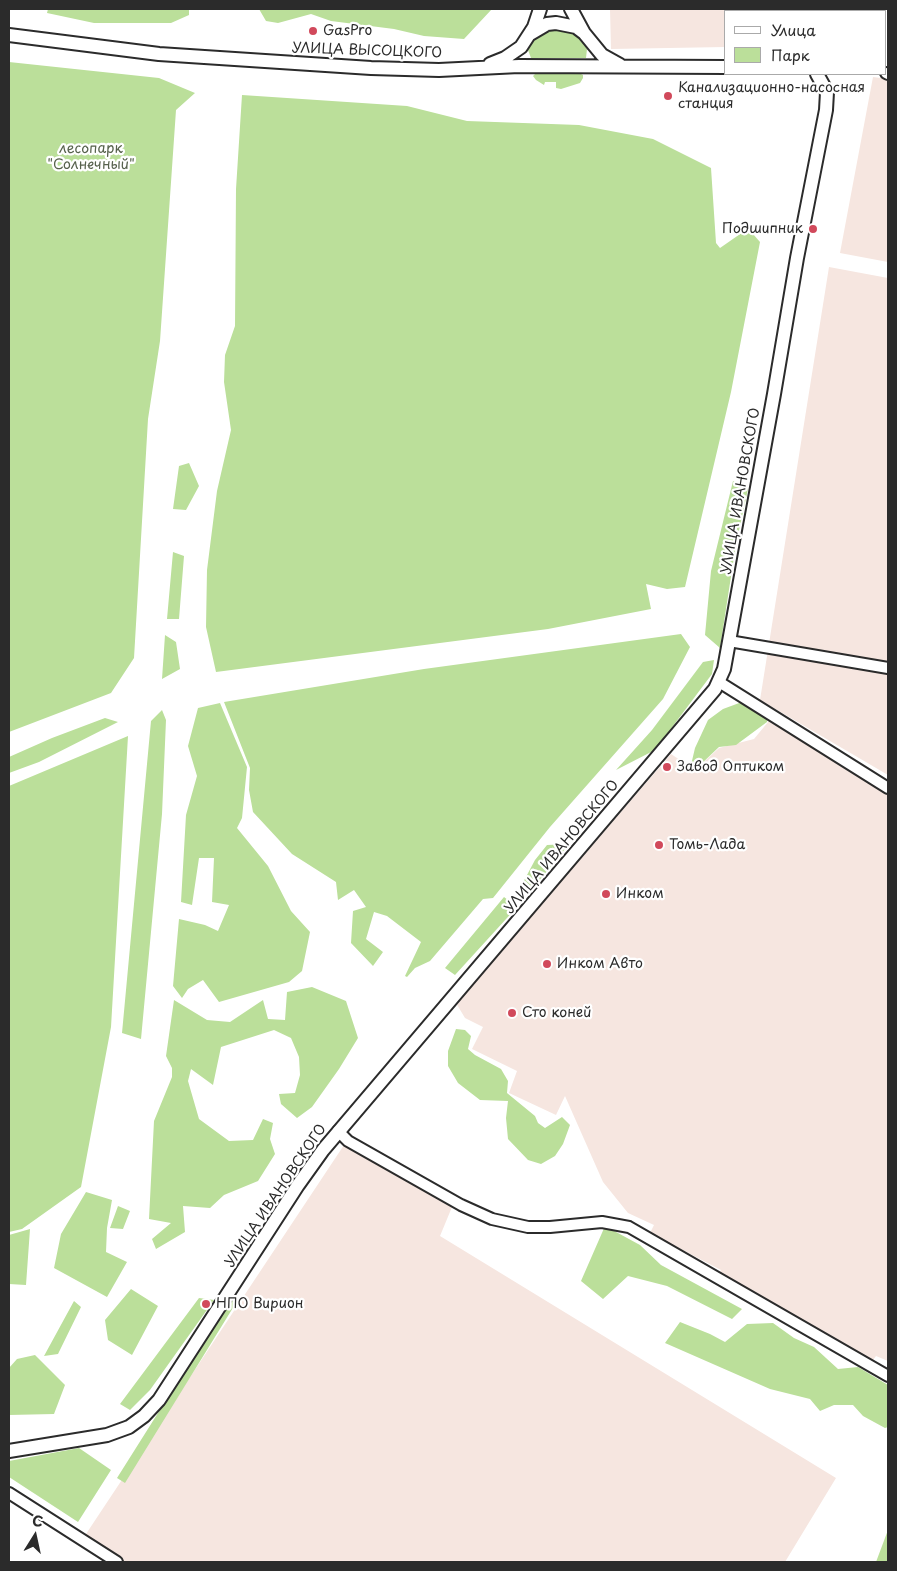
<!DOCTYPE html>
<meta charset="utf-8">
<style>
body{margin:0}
#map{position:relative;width:897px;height:1571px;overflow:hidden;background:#fff;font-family:"Playpen Sans",sans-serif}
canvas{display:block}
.frame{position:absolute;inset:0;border:10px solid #2b2b2b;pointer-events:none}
.legend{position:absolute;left:724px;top:10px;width:162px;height:65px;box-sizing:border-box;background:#fff;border:1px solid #aaa;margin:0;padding:6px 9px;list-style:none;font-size:15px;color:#2b2b2b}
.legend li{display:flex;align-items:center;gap:10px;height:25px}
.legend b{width:25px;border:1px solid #aaa}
.north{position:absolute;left:10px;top:1511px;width:50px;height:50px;-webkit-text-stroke:4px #fff;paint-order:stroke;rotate:10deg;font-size:14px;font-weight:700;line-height:20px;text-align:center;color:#2b2b2b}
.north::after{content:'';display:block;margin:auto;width:18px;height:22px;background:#2b2b2b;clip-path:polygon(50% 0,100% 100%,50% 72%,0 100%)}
</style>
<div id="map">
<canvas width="897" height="1571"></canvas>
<div class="frame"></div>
<ul class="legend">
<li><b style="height:6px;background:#fff"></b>Улица</li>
<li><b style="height:14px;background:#bbdf9a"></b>Парк</li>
</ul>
<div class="north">С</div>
</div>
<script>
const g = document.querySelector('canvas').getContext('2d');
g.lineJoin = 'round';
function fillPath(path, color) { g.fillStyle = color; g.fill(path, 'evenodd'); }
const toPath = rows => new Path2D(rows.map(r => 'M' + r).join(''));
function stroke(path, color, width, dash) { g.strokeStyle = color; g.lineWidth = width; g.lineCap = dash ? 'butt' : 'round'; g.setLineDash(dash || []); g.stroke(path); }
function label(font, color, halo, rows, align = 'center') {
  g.font = font + ' "Playpen Sans",sans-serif'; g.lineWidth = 4.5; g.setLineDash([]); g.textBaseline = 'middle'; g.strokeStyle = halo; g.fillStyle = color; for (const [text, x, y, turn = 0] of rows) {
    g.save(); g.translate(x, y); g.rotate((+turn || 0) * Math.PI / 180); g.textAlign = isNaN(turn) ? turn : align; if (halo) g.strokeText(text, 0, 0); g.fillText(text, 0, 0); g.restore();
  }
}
fillPath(toPath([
 [610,9,790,9,790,11,726,11,726,47,611,49],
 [873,77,888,79,888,262,840,253],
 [829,267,888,278,888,775,760,700],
 [773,716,888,795,888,1361,876,1356,873,1360,719,1274,721,1270,650,1233,654,1225,628,1213,603,1182,565,1096,556,1115,509,1093,517,1071,472,1049,483,1027,465,1018,456,1003,671,754,695,770,719,748,754,739],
 [344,1145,452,1207,440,1236,836,1478,785,1562,125,1562,84,1537]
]), '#f6e6e0');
fillPath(toPath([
 [48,9,189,9,189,15,171,23,94,23,47,13],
 [259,9,492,9,464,39,424,36,394,29,331,21,311,14,278,23,266,21],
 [557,28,573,31,580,36,587,49,586,58,531,58,528,50,535,38],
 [9,62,159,78,195,93,176,110,160,341,148,419,134,658,111,693,9,732],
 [536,73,579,73,583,75,583,78,580,83,561,89,556,88,556,82,545,82,544,85,536,80,533,76],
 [242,95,407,106,467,121,579,125,653,139,711,168,716,243,720,248,743,232,753,234,760,242,731,392,685,587,667,589,646,584,651,609,548,629,216,672,206,627,207,570,217,491,231,430,224,382,225,355,235,326,236,189],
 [189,463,199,486,186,510,173,509,179,466],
 [733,481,748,489,736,544,720,648,705,635,711,571],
 [173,552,184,556,179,619,167,619],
 [681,634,690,647,663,699,550,827,493,898,483,899,430,961,415,968,407,977,405,976,421,942,387,916,374,912,366,939,383,952,373,966,351,943,353,911,366,907,354,890,338,900,336,882,292,854,253,812,249,790,250,768,224,702,424,669],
 [165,635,176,642,180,669,162,679],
 [714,660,712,674,655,750,616,770,652,730,703,662],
 [750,699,768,710,767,722,736,745,719,747,698,767,691,765,695,748,708,720,723,709],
 [220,703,247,767,242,818,237,828,268,866,291,911,310,932,302,971,289,982,219,1002,203,980,188,989,182,998,173,986,179,919,205,925,218,931,229,905,212,902,214,858,199,858,192,905,181,902,186,815,197,776,188,746,198,708],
 [162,710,166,720,162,814,141,1039,122,1033,151,721],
 [105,718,118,722,39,762,9,773,9,757,52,738],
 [128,736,111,1027,81,1187,22,1229,9,1232,9,786],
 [569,844,529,893,519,890,535,860,547,845],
 [504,897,517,907,455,975,445,968],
 [312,987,346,1001,358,1038,339,1069,312,1107,297,1118,281,1104,279,1094,295,1093,300,1075,299,1057,291,1038,274,1030,221,1047,213,1085,191,1069,188,1081,199,1119,229,1141,253,1140,263,1119,273,1123,270,1139,275,1154,258,1181,224,1195,210,1208,183,1206,185,1232,156,1249,152,1239,171,1223,149,1219,154,1121,172,1077,172,1068,166,1056,174,1000,207,1020,230,1022,263,1000,268,1019,285,1020,287,992],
 [456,1029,465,1030,471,1036,468,1049,475,1055,501,1069,508,1081,507,1093,535,1116,538,1123,545,1128,562,1117,570,1125,563,1144,555,1156,541,1164,528,1160,508,1139,506,1118,508,1101,480,1100,458,1083,448,1066,448,1051],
 [86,1192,112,1200,107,1228,106,1252,127,1262,107,1297,54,1268,61,1234],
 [118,1206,130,1211,123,1229,110,1228],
 [605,1226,640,1245,661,1265,742,1309,732,1319,667,1286,628,1276,603,1299,581,1281],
 [30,1229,26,1285,9,1284,9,1235],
 [131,1289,158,1306,132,1355,108,1340,105,1320],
 [233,1294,239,1298,125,1483,117,1478],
 [199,1298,214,1300,150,1390,130,1410,120,1404],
 [74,1301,81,1307,58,1354,44,1356],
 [680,1322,710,1334,725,1342,747,1324,773,1323,794,1338,814,1347,838,1369,858,1367,888,1385,888,1427,885,1428,863,1416,853,1405,834,1405,820,1411,810,1399,770,1389,665,1343],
 [35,1355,65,1385,54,1414,9,1415,9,1368,17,1359],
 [79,1448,111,1470,78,1522,9,1477,9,1461],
 [888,1530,888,1562,876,1562]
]), '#bbdf9a');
const minor = toPath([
 [886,73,888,74],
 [729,641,888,668],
 [719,682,888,788],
 [338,1131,348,1141,461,1205,492,1219,528,1227,550,1227,602,1222,629,1227,888,1376],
 [9,1493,117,1562]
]);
const major = toPath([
 [571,9,584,33,602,55,620,65],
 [530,34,547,24,556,23,576,27,584,33],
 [9,35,159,54,371,68,439,70,519,66,726,67],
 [490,64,505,58,521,47,534,27,540,9],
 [9,1451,107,1435,129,1427,144,1416,159,1400,298,1185,323,1150,715,689,724,669,774,394,797,258,826,110,827,92,817,74]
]);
stroke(minor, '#2b2b2b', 14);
stroke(major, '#2b2b2b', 16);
stroke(minor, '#fff', 10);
stroke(major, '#fff', 12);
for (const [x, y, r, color] of [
 [313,31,5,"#d1495b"],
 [668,96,5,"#d1495b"],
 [813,229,5,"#d1495b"],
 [667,767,5,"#d1495b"],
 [659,845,5,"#d1495b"],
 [606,894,5,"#d1495b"],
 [547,964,5,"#d1495b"],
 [512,1013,5,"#d1495b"],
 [206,1304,5,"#d1495b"]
]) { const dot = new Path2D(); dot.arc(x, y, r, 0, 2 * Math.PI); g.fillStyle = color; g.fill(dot); stroke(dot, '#fff', 2); }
label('14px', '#2b2b2b', '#fff', [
 ["GasPro",323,31],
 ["Канализационно-насосная",678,88],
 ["станция",678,104],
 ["Подшипник",803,229,"right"],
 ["Завод Оптиком",677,767],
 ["Томь-Лада",669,845],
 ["Инком",616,894],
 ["Инком Авто",557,964],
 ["Сто коней",522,1013],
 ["НПО Вирион",216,1304]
], 'left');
label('14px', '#2b2b2b', '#fff', [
 ["УЛИЦА ВЫСОЦКОГО",367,51,2],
 ["УЛИЦА ИВАНОВСКОГО",741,491,-80],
 ["УЛИЦА ИВАНОВСКОГО",562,847,-50],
 ["УЛИЦА ИВАНОВСКОГО",276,1196,-56]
]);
label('14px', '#56614c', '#fff', [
 ["лесопарк",91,149],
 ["\"Солнечный\"",91,165]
]);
</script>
